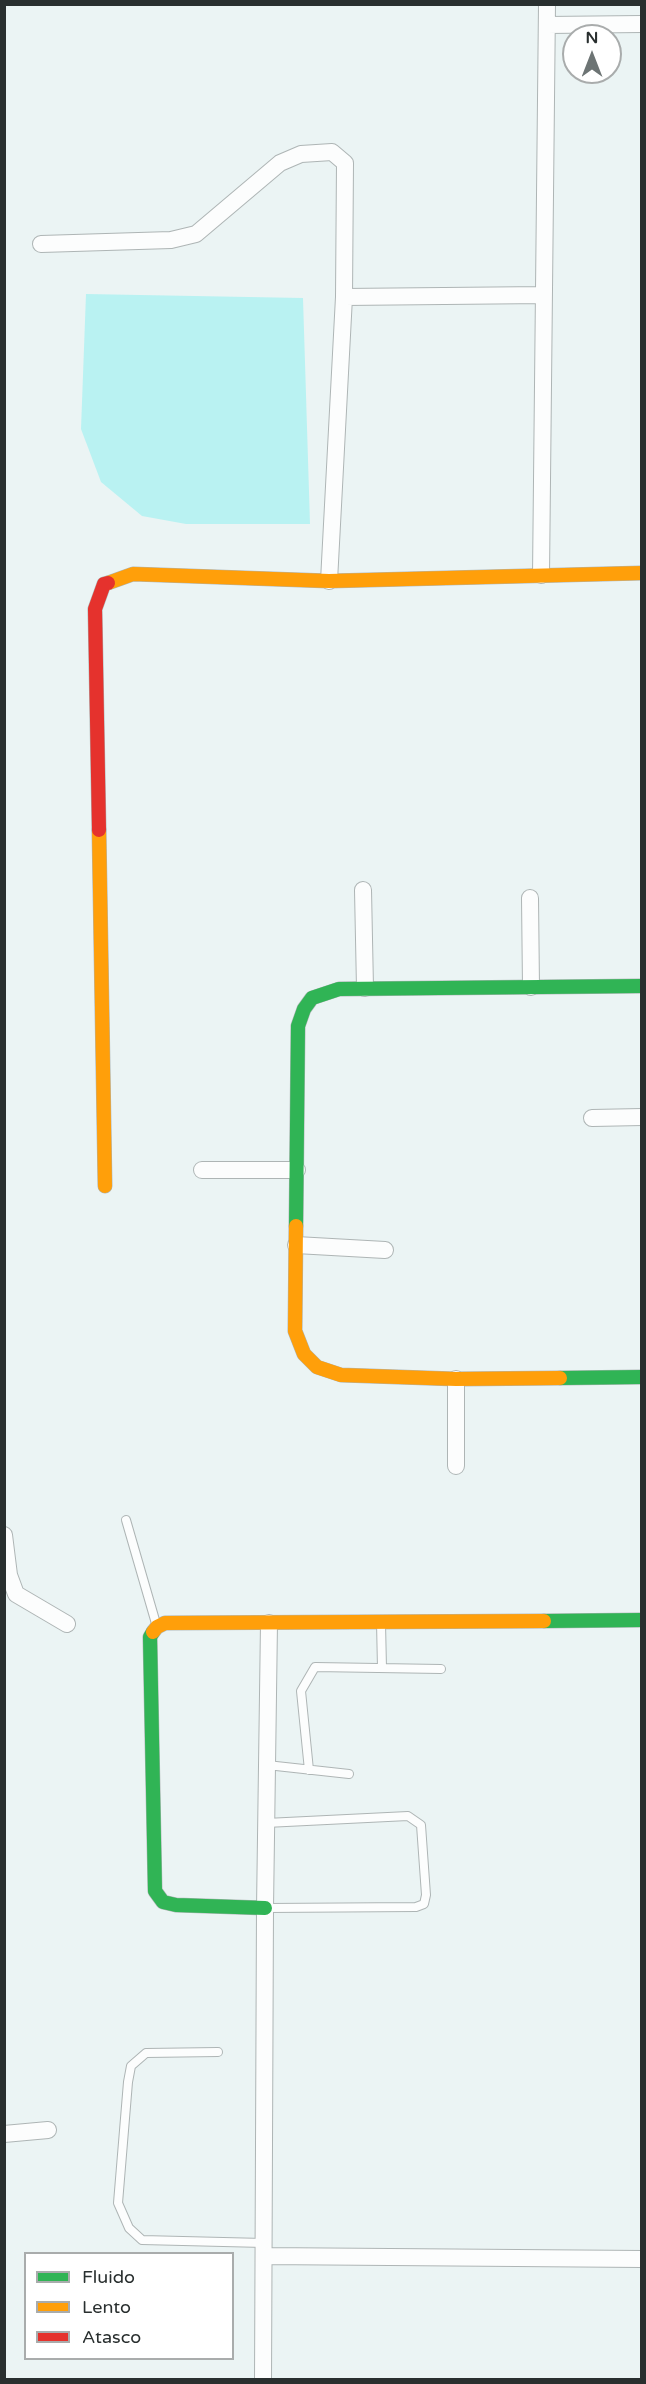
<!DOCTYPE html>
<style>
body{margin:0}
#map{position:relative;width:646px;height:2384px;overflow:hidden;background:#ebf4f4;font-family:"Varela Round",sans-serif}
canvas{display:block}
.frame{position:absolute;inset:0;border:6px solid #292f2f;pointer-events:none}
.legend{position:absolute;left:24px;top:2252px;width:210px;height:108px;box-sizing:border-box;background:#fff;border:2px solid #a9acac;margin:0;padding:8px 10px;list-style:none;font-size:18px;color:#292f2f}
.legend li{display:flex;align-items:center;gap:12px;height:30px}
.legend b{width:30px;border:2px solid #a9acac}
.north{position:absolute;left:562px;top:24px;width:60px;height:60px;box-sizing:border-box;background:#fff;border:2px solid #a9acac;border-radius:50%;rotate:0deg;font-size:16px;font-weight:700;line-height:24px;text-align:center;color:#292f2f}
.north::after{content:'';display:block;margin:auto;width:21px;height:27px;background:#6d7474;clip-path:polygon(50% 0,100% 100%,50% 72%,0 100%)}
</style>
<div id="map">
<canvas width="646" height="2384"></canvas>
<div class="frame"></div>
<ul class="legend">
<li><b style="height:8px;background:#30b455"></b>Fluido</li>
<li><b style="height:8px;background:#ff9f0a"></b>Lento</li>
<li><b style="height:8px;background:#e5322d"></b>Atasco</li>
</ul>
<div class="north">N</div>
</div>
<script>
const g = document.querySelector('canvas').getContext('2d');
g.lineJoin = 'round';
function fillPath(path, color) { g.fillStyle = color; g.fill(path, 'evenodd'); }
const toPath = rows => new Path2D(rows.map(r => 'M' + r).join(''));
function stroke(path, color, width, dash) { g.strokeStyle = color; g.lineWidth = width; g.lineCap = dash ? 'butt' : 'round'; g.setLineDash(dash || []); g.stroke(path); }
fillPath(toPath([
 [86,294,303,298,310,524,186,524,142,516,101,482,81,429]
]), '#b9f2f2');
const lane = toPath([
 [126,1520,157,1627],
 [381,1623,382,1668],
 [267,1765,349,1774],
 [309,1770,301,1691,315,1667,441,1669],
 [266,1823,408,1816,421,1825,426,1895,424,1904,416,1907,267,1908],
 [218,2052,146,2053,131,2066,128,2082,118,2203,129,2228,142,2240,264,2243]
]);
const street = toPath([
 [547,25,642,24],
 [41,244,171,240,196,234,280,163,301,154,332,152,345,163,344,297,329,581],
 [344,297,544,295],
 [541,575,547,4],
 [363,890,365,988],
 [530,898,531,987],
 [592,1118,642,1117],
 [202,1170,297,1170],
 [296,1245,385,1250],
 [456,1379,456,1466],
 [4,1535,9,1575,16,1594,67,1624],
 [4,2134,48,2130],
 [264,2256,642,2259],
 [263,2380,265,1908,269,1623]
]);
const fast = toPath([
 [296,1226,298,1026,304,1009,312,998,339,989,642,986],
 [560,1378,642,1377],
 [544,1621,642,1620],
 [153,1632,150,1637,155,1891,163,1902,176,1905,265,1908]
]);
const slow = toPath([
 [108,583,133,574,329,581,642,573],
 [99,830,105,1186],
 [296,1226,295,1331,304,1354,317,1367,341,1375,456,1379,560,1378],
 [153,1632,157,1627,165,1623,544,1621]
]);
const jam = toPath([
 [99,830,95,609,104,584,108,583]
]);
stroke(lane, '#aeb5b5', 10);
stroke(street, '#aeb5b5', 18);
stroke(fast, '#aeb5b5', 15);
stroke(slow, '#aeb5b5', 15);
stroke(jam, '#aeb5b5', 15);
stroke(lane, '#fcfdfd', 8);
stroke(street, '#fcfdfd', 16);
stroke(fast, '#30b455', 14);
stroke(slow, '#ff9f0a', 14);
stroke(jam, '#e5322d', 14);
</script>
